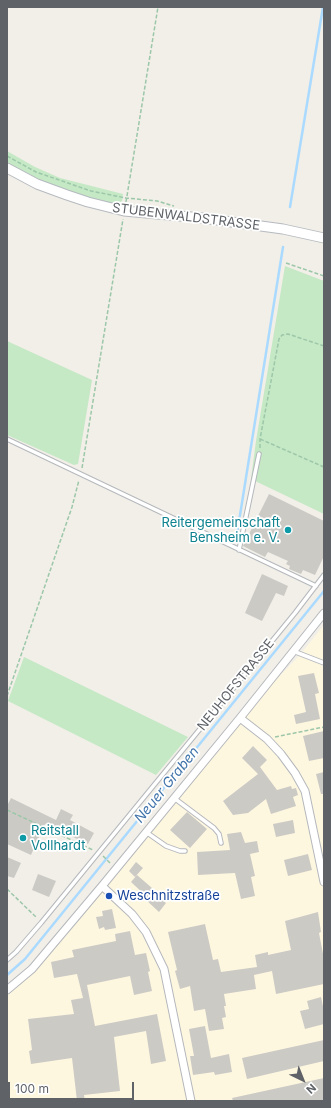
<!DOCTYPE html>
<meta charset="utf-8">
<style>
body{margin:0}
#map{position:relative;width:331px;height:1108px;overflow:hidden;background:#f1efe8;font-family:Inter,sans-serif}
canvas{display:block}
.frame{position:absolute;inset:0;border:8px solid #5f6368;pointer-events:none}
.north{position:absolute;left:283px;top:1060px;width:40px;height:40px;-webkit-text-stroke:3px #fff;paint-order:stroke;rotate:137deg;font-size:11px;font-weight:700;line-height:16px;text-align:center;color:#5f6368}
.north::after{content:'';display:block;margin:auto;width:14px;height:18px;background:#5f6368;clip-path:polygon(50% 0,100% 100%,50% 72%,0 100%)}
.scale{position:absolute;left:8px;top:1082px;width:126px;height:18px;box-sizing:border-box;border:2px solid #5f6368;border-top:0;padding-left:5px;font-size:12px;line-height:14px;white-space:nowrap;color:#5f6368;-webkit-text-stroke:3px #fff;paint-order:stroke}
</style>
<div id="map">
<canvas width="331" height="1108"></canvas>
<div class="frame"></div>
<div class="north">N</div>
<div class="scale">100 m</div>
</div>
<script>
const g = document.querySelector('canvas').getContext('2d');
g.lineJoin = 'round';
function fillPath(path, color) { g.fillStyle = color; g.fill(path, 'evenodd'); }
const toPath = rows => new Path2D(rows.map(r => 'M' + r).join(''));
function stroke(path, color, width, dash) { g.strokeStyle = color; g.lineWidth = width; g.lineCap = dash ? 'butt' : 'round'; g.setLineDash(dash || []); g.stroke(path); }
function label(font, color, halo, rows, align = 'center') {
  g.font = font + ' Inter,sans-serif'; g.lineWidth = 3.5; g.setLineDash([]); g.textBaseline = 'middle'; g.strokeStyle = halo; g.fillStyle = color; for (const [text, x, y, turn = 0] of rows) {
    g.save(); g.translate(x, y); g.rotate((+turn || 0) * Math.PI / 180); g.textAlign = isNaN(turn) ? turn : align; if (halo) g.strokeText(text, 0, 0); g.fillText(text, 0, 0); g.restore();
  }
}
fillPath(toPath([
 [324,625,324,1101,7,1101,7,996,35,971,109,883,244,713,299,656]
]), '#fef7e0');
fillPath(toPath([
 [7,151,35,167,60,178,123,194,122,201,116,205,81,196,57,189,7,163],
 [285,266,324,281,324,514,251,479,256,441],
 [7,341,92,380,78,464,74,465,7,435],
 [24,657,188,737,156,775,8,701]
]), '#c5e8c5');
stroke(toPath([
 [290,207,323,7],
 [236,540,283,247],
 [7,975,25,959,324,591]
]), '#aadaff', 2.5);
fillPath(toPath([
 [269,494,324,521,324,556,315,575,303,570,301,574,289,569,290,566,286,564,288,561,268,552,265,557,243,546],
 [262,574,288,586,284,596,276,593,262,621,245,613],
 [314,673,319,693,315,694,320,719,296,724,294,715,306,712,298,676],
 [324,731,324,758,309,761,303,736],
 [253,746,267,760,260,767,277,790,291,786,292,789,296,788,298,795,293,797,296,806,271,814,266,799,248,813,233,815,223,801,258,774,242,758],
 [324,772,324,794,321,794,316,774],
 [11,798,56,820,61,809,73,815,70,820,94,833,88,844,45,824,31,855,7,844,7,806],
 [187,812,207,829,190,848,170,830],
 [293,820,295,833,276,837,273,824],
 [241,832,245,843,257,841,259,852,250,854,255,876,251,877,255,896,241,899,235,873,198,875,197,852,230,850,227,834],
 [308,854,312,870,288,876,284,860],
 [7,857,21,863,14,878,7,876],
 [136,862,143,868,135,877,129,871],
 [38,874,56,881,49,897,32,890],
 [137,875,152,888,151,890,166,903,159,912,144,898,146,896,131,882],
 [112,909,116,928,105,930,104,927,99,929,96,917,103,916,102,911],
 [318,912,321,932,319,933,324,959,324,984,276,994,272,971,254,975,256,989,224,994,226,1006,224,1006,226,1017,222,1018,224,1029,209,1031,205,1009,194,1011,190,986,180,989,175,971,177,970,168,932,205,924,213,960,218,959,221,972,257,967,255,955,268,952,268,955,291,950,285,921],
 [130,931,135,955,146,953,150,971,148,972,152,991,134,995,130,976,87,985,95,1026,157,1014,166,1061,151,1064,146,1031,114,1037,120,1091,84,1095,85,1101,77,1101,72,1058,31,1064,29,1051,32,1050,28,1019,74,1014,71,1000,83,998,77,974,54,978,51,962,74,957,72,950,116,941,115,934],
 [321,997,324,1011,324,1024,305,1029,300,1011,309,1009,307,1001],
 [205,1026,211,1058,229,1054,232,1072,215,1075,214,1072,193,1075,190,1056,194,1056,189,1029],
 [324,1040,324,1061,247,1079,242,1058],
 [324,1078,324,1101,233,1101,232,1098]
]), '#cccac5');
const lane = toPath([
 [7,439,316,586],
 [239,550,259,454],
 [293,651,324,663],
 [174,798,214,828,219,834,221,843],
 [146,832,166,846,180,851,185,851],
 [7,960,16,952,41,923,295,613,324,575]
]);
const street = toPath([
 [240,718,267,739,281,754,295,773,305,791,324,882],
 [102,886,132,914,146,932,164,969,191,1101],
 [7,990,32,969,102,886,240,718,324,613]
]);
const secondary = toPath([
 [7,168,37,184,67,195,88,202,124,211,202,218,283,229,324,238]
]);
stroke(lane, '#b5b8bc', 5.5);
stroke(street, '#b5b8bc', 9);
stroke(secondary, '#b6babf', 11);
stroke(toPath([
 [7,156,36,172,91,191,126,198,157,201,174,206],
 [126,202,158,7],
 [286,263,324,276],
 [260,439,324,467],
 [260,448,260,439,279,339,282,335,288,334,324,346],
 [82,468,123,219],
 [7,696,72,507,79,480],
 [275,737,324,727],
 [7,810,93,850],
 [103,856,110,863],
 [7,889,37,918]
]), '#9cc7a9', 1.5, [4, 2]);
stroke(lane, '#fff', 3.5);
stroke(street, '#fff', 7);
stroke(secondary, '#fff', 9);
for (const [x, y, r, color] of [
 [288,530,4,"#0f9aa8"],
 [23,838,4,"#0f9aa8"],
 [109,896,4,"#1a4fb4"]
]) { const dot = new Path2D(); dot.arc(x, y, r, 0, 2 * Math.PI); g.fillStyle = color; g.fill(dot); stroke(dot, '#fff', 1.5); }
label('13px', '#5f6368', '#fff', [
 ["STUBENWALDSTRASSE",186,217,7],
 ["NEUHOFSTRASSE",236,685,-51]
]);
label('13px', '#0d838f', '#fff', [
 ["Reitergemeinschaft",280,523],
 ["Bensheim e. V.",280,538],
 ["Reitstall",31,831,"left"],
 ["Vollhardt",31,846,"left"]
], 'right');
label('13px', '#164399', '#fff', [
 ["Weschnitzstraße",117,896]
], 'left');
label('italic 14px', '#4174aa', '#fff', [
 ["Neuer Graben",167,785,-51]
]);
</script>
